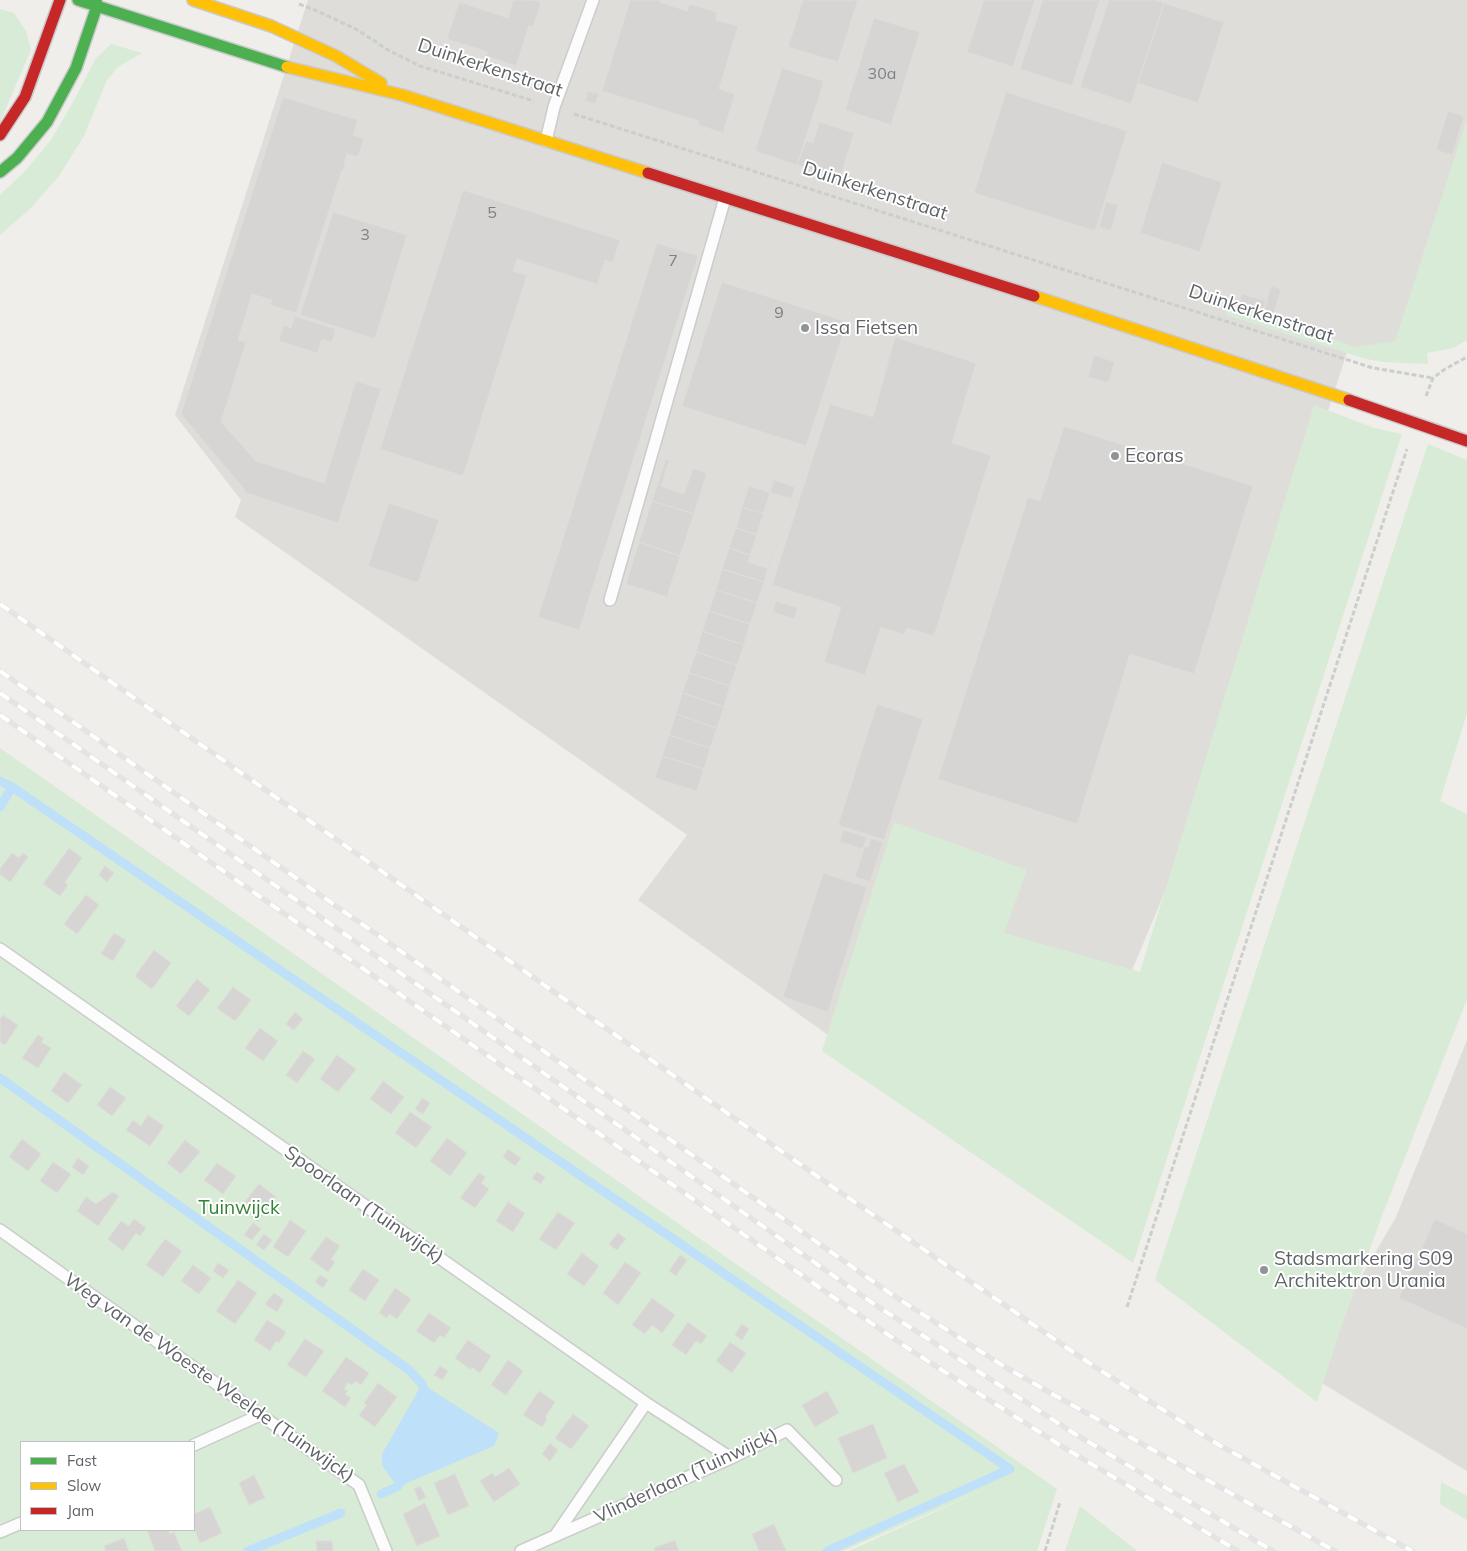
<!DOCTYPE html>
<style>
body{margin:0}
#map{position:relative;width:1467px;height:1551px;overflow:hidden;background:#efeeea;font-family:Mulish,sans-serif}
canvas{display:block}
.legend{position:absolute;left:20px;top:1441px;width:175px;height:90px;box-sizing:border-box;background:#fff;border:1px solid #bfc1c3;margin:0;padding:6px 9px;list-style:none;font-size:15px;color:#5f6368}
.legend li{display:flex;align-items:center;gap:10px;height:25px}
.legend b{width:25px;border:1px solid #bfc1c3}
</style>
<div id="map">
<canvas width="1467" height="1551"></canvas>
<ul class="legend">
<li><b style="height:6px;background:#4caf50"></b>Fast</li>
<li><b style="height:6px;background:#ffc107"></b>Slow</li>
<li><b style="height:6px;background:#c62828"></b>Jam</li>
</ul>
</div>
<script>
const g = document.querySelector('canvas').getContext('2d');
g.lineJoin = 'round';
function fillPath(path, color) { g.fillStyle = color; g.fill(path, 'evenodd'); }
const toPath = rows => new Path2D(rows.map(r => 'M' + r).join(''));
function stroke(path, color, width, dash) { g.strokeStyle = color; g.lineWidth = width; g.lineCap = dash ? 'butt' : 'round'; g.setLineDash(dash || []); g.stroke(path); }
function label(font, color, halo, rows, align = 'center') {
  g.font = font + ' Mulish,sans-serif'; g.lineWidth = 4; g.setLineDash([]); g.textBaseline = 'middle'; g.strokeStyle = halo; g.fillStyle = color; for (const [text, x, y, turn = 0] of rows) {
    g.save(); g.translate(x, y); g.rotate((+turn || 0) * Math.PI / 180); g.textAlign = isNaN(turn) ? turn : align; if (halo) g.strokeText(text, 0, 0); g.fillText(text, 0, 0); g.restore();
  }
}
fillPath(toPath([
 [308,0,1467,0,1467,138,1398,345,1348,349,1201,805,1043,1184,955,1125,638,900,687,835,235,517,241,500,175,415],
 [1467,1040,1467,1471,1305,1373,1396,1217]
]), '#dfddda');
fillPath(toPath([
 [0,9,14,13,26,31,31,50,0,122],
 [111,44,142,53,118,67,107,80,84,136,59,176,31,208,0,235,0,195,26,170,51,140,72,104,96,58],
 [1467,119,1467,340,1453,348,1427,353,1428,364,1384,362,1366,359,1226,315,1230,305,1356,347,1395,341],
 [1314,405,1374,428,1402,434,1133,1263,822,1051,894,822,1027,870,1004,933,1140,972],
 [1428,444,1467,460,1467,713,1440,801,1467,814,1467,999,1382,1216,1339,1333,1317,1402,1155,1280],
 [0,748,1057,1489,1037,1551,849,1551,992,1486,843,1551,0,1551],
 [21,1442,194,1442,194,1530,21,1530],
 [1441,1482,1467,1496,1467,1520,1440,1504],
 [1080,1506,1132,1547,1137,1551,1065,1551]
]), '#d8ebd6');
fillPath(toPath([
 [422,1384,499,1433,494,1446,397,1487,382,1465,382,1454]
]), '#bfe0f9');
stroke(toPath([
 [0,781,12,787,1010,1469,827,1551],
 [0,807,12,787],
 [0,1078,409,1370,422,1384,426,1394],
 [381,1494,397,1487,403,1479],
 [248,1551,341,1513]
]), '#bfe0f9', 9);
const building = toPath([
 [513,0,534,0,541,3,533,27,529,26,516,66,486,56,488,52,447,39,459,2,508,18,513,0],
 [630,0,660,0,659,2,687,11,689,4,717,12,716,20,738,26,719,89,735,94,723,133,698,125,699,121,602,91,630,0],
 [803,0,858,0,838,62,788,47,803,0],
 [984,0,1035,0,1013,67,967,52,984,0],
 [1043,0,1100,0,1072,86,1020,69,1043,0],
 [1109,0,1155,0,1164,3,1131,104,1080,87,1109,0],
 [1164,3,1224,22,1198,103,1138,83,1164,3],
 [874,18,920,32,891,125,845,110,874,18],
 [782,68,824,81,797,165,755,151,782,68],
 [588,91,599,94,595,104,585,101,588,91],
 [1006,92,1127,131,1095,231,974,193,1006,92],
 [283,97,358,120,353,135,364,138,358,157,347,154,344,163,346,163,343,171,342,170,296,313,270,305,272,300,252,294,238,340,246,342,221,422,256,461,324,483,356,381,381,389,338,523,244,492,245,490,181,414,283,97],
 [1448,111,1464,116,1452,155,1436,150,1448,111],
 [819,122,854,133,840,178,797,165,806,141,813,143,819,122],
 [1162,162,1222,182,1200,252,1140,233,1162,162],
 [463,190,620,240,613,262,605,260,596,289,595,289,596,284,517,259,513,271,527,275,463,476,380,449,463,190],
 [1106,202,1118,205,1111,231,1099,227,1106,202],
 [333,212,407,235,375,339,300,315,333,212],
 [657,243,698,256,579,630,538,617,657,243],
 [722,282,847,322,806,446,682,406,722,282],
 [1271,286,1281,289,1274,313,1264,311,1271,286],
 [1242,294,1266,301,1262,313,1238,306,1242,294],
 [295,316,336,329,332,342,322,339,317,353,279,341,284,325,291,328,295,316],
 [895,337,976,363,952,443,991,455,934,636,907,628,904,635,881,627,865,675,824,662,841,607,772,585,830,404,873,417,895,337],
 [1094,355,1115,362,1108,383,1088,377,1094,355],
 [1064,426,1253,486,1194,674,1130,654,1077,824,938,779,1028,497,1040,501,1064,426],
 [666,459,707,473,694,514,652,501,666,459],
 [669,461,693,468,684,494,661,486,669,461],
 [774,480,795,487,769,569,748,562,774,480],
 [749,486,791,499,784,520,742,507,749,486],
 [652,501,694,514,680,556,639,542,652,501],
 [389,503,439,520,418,583,368,566,389,503],
 [742,507,784,520,777,541,736,528,742,507],
 [736,528,777,541,770,562,729,548,736,528],
 [639,542,680,556,667,597,626,584,639,542],
 [729,548,770,562,764,582,722,569,729,548],
 [722,569,764,582,757,603,716,590,722,569],
 [716,590,757,603,750,624,709,611,716,590],
 [776,601,798,608,794,619,773,612,776,601],
 [709,611,750,624,744,645,702,631,709,611],
 [702,631,744,645,737,665,696,652,702,631],
 [696,652,737,665,730,686,689,673,696,652],
 [689,673,730,686,724,707,682,693,689,673],
 [682,693,724,707,717,728,676,714,682,693],
 [877,704,923,719,884,840,838,825,877,704],
 [676,714,717,728,710,748,669,735,676,714],
 [669,735,710,748,704,769,662,756,669,735],
 [662,756,704,769,697,791,655,778,662,756],
 [843,830,867,837,863,849,840,842,843,830],
 [871,838,883,842,870,882,855,877,865,846,868,847,871,838],
 [69,848,82,858,65,882,68,885,60,896,43,884,69,848],
 [12,853,19,858,23,853,28,857,10,882,0,874,0,869,12,853],
 [105,866,114,873,107,882,99,875,105,866],
 [823,873,867,887,828,1012,783,997,823,873],
 [86,895,99,905,77,934,64,924,86,895],
 [114,933,126,940,113,961,101,954,114,933],
 [154,950,171,963,152,989,135,976,154,950],
 [197,979,210,990,189,1016,176,1006,197,979],
 [233,987,251,1000,235,1021,217,1008,233,987],
 [295,1012,303,1019,294,1030,286,1024,295,1012],
 [3,1015,18,1025,5,1045,0,1042,0,1019,3,1015],
 [260,1028,278,1041,263,1061,245,1048,260,1028],
 [38,1035,44,1038,41,1042,51,1048,38,1068,22,1058,38,1035],
 [303,1051,315,1059,297,1083,286,1075,303,1051],
 [337,1055,356,1069,338,1092,320,1079,337,1055],
 [64,1072,82,1085,68,1103,51,1091,64,1072],
 [383,1081,404,1097,391,1114,370,1099,383,1081],
 [110,1087,126,1098,112,1116,97,1105,110,1087],
 [422,1098,430,1103,423,1114,415,1109,422,1098],
 [410,1112,432,1127,416,1148,395,1133,410,1112],
 [148,1115,164,1126,150,1146,126,1130,133,1120,141,1126,148,1115],
 [447,1138,467,1153,450,1176,430,1161,447,1138],
 [22,1139,41,1154,28,1171,9,1157,22,1139],
 [185,1140,200,1152,181,1174,167,1163,185,1140],
 [508,1149,521,1158,515,1166,503,1157,508,1149],
 [78,1158,89,1166,83,1175,72,1167,78,1158],
 [53,1162,71,1174,57,1193,40,1181,53,1162],
 [217,1163,236,1176,223,1194,204,1180,217,1163],
 [537,1172,545,1177,541,1184,532,1178,537,1172],
 [479,1173,486,1177,481,1183,489,1189,475,1208,460,1198,479,1173],
 [259,1184,276,1197,258,1222,251,1217,254,1213,243,1204,259,1184],
 [113,1192,119,1196,98,1226,77,1211,86,1197,96,1204,113,1192],
 [508,1202,525,1213,513,1232,496,1221,508,1202],
 [558,1212,575,1223,556,1250,539,1239,558,1212],
 [134,1219,146,1228,140,1236,136,1233,123,1251,108,1239,121,1221,129,1226,134,1219],
 [1435,1219,1467,1234,1467,1329,1399,1298,1435,1219],
 [290,1220,306,1231,288,1257,273,1247,290,1220],
 [253,1223,261,1229,252,1240,244,1235,253,1223],
 [618,1233,626,1239,617,1250,609,1244,618,1233],
 [264,1234,272,1240,264,1250,256,1245,264,1234],
 [326,1237,340,1246,331,1259,335,1262,328,1272,310,1259,326,1237],
 [165,1239,182,1251,163,1277,146,1265,165,1239],
 [582,1253,599,1266,584,1286,567,1274,582,1253],
 [680,1255,687,1260,676,1276,669,1271,680,1255],
 [625,1262,641,1273,618,1305,603,1293,625,1262],
 [218,1263,229,1270,223,1278,213,1271,218,1263],
 [193,1265,211,1278,199,1294,181,1281,193,1265],
 [363,1269,379,1280,365,1301,349,1290,363,1269],
 [320,1275,328,1280,323,1288,315,1282,320,1275],
 [238,1280,257,1293,235,1324,216,1311,238,1280],
 [395,1288,411,1299,397,1319,389,1314,387,1318,379,1313,395,1288],
 [274,1293,284,1300,277,1312,265,1304,274,1293],
 [652,1298,675,1315,662,1333,652,1325,645,1334,632,1325,652,1298],
 [429,1313,451,1328,444,1338,440,1335,434,1343,416,1331,429,1313],
 [267,1320,286,1332,279,1343,276,1341,270,1351,254,1340,267,1320],
 [688,1322,707,1336,701,1344,696,1341,686,1355,672,1345,688,1322],
 [742,1324,749,1329,742,1340,735,1335,742,1324],
 [305,1339,324,1351,306,1377,287,1365,305,1339],
 [468,1340,491,1356,480,1373,472,1367,471,1370,455,1358,468,1340],
 [730,1342,746,1353,732,1373,716,1361,730,1342],
 [346,1357,369,1373,361,1385,355,1381,352,1385,348,1382,344,1389,348,1391,345,1394,351,1398,345,1407,322,1391,346,1357],
 [508,1360,523,1371,506,1395,491,1385,508,1360],
 [440,1366,448,1371,442,1380,434,1375,440,1366],
 [378,1383,397,1397,375,1427,359,1415,367,1405,364,1403,378,1383],
 [539,1391,555,1402,545,1417,547,1419,542,1427,523,1415,539,1391],
 [827,1391,839,1413,815,1427,802,1405,827,1391],
 [573,1414,589,1426,571,1449,555,1438,573,1414],
 [873,1424,887,1458,853,1473,838,1438,873,1424],
 [550,1443,558,1450,550,1461,542,1454,550,1443],
 [904,1464,919,1492,898,1502,884,1473,904,1464],
 [509,1468,520,1484,494,1502,480,1481,492,1473,495,1477,509,1468],
 [455,1474,469,1506,448,1515,434,1483,455,1474],
 [254,1475,265,1498,249,1505,239,1483,254,1475],
 [420,1486,426,1497,419,1501,414,1489,420,1486],
 [425,1503,440,1536,417,1546,403,1514,425,1503],
 [210,1507,222,1533,200,1543,194,1528,194,1514,210,1507],
 [774,1524,786,1551,759,1551,752,1534,774,1524],
 [147,1530,168,1530,170,1534,174,1532,182,1551,155,1551,147,1530],
 [124,1538,129,1551,106,1551,104,1546,124,1538],
 [675,1540,679,1551,655,1551,654,1548,675,1540],
 [316,1541,332,1541,333,1551,317,1551,316,1541]
]);
fillPath(building, '#d6d5d3');
stroke(building, '#deddd9', 1);
const lane = toPath([
 [546,141,554,107,593,0],
 [610,600,725,198],
 [0,949,646,1403,731,1458],
 [0,1230,359,1485,386,1551],
 [194,1445,260,1415],
 [0,1532,21,1523],
 [555,1536,646,1403],
 [521,1551,731,1458,787,1430,836,1480]
]);
const fast = toPath([
 [78,0,287,67],
 [0,172,17,158,47,122,76,68,97,6,96,0]
]);
const slow = toPath([
 [193,0,271,26,336,56,381,83],
 [287,67,402,95,648,173],
 [1034,296,1349,400]
]);
const jam = toPath([
 [0,135,25,97,60,0],
 [648,173,1034,296],
 [1349,400,1467,441]
]);
stroke(lane, '#cbcccc', 14);
stroke(fast, '#cacacb', 14);
stroke(slow, '#cacacb', 14);
stroke(jam, '#cacacb', 14);
stroke(toPath([
 [299,4,317,11,356,29,388,50,420,66,534,101],
 [574,114,1373,368,1433,378],
 [1426,396,1433,378,1445,369,1467,357],
 [1127,1307,1407,449],
 [1045,1551,1060,1502]
]), '#cacfcc', 3, [5, 2.5]);
stroke(lane, '#fdfcfc', 11);
stroke(fast, '#4caf50', 11);
stroke(slow, '#ffc107', 11);
stroke(jam, '#c62828', 11);
const rail = toPath([
 [0,604,837,1190,1095,1367,1219,1445,1412,1551],
 [0,671,891,1294,1005,1367,1063,1400,1335,1551],
 [0,693,874,1304,1075,1434,1273,1551],
 [0,715,836,1299,912,1351,1063,1447,1238,1551]
]);
stroke(rail, '#e4e4e4', 5.5);
stroke(rail, '#fff', 4, [11]);
for (const [x, y, r, color] of [
 [805,328,5,"#919496"],
 [1115,456,5,"#919496"],
 [1264,1270,5,"#919496"]
]) { const dot = new Path2D(); dot.arc(x, y, r, 0, 2 * Math.PI); g.fillStyle = color; g.fill(dot); stroke(dot, '#fff', 2); }
label('16px', '#7e8184', null, [
 ["30a",882,74],
 ["5",492,213],
 ["3",365,235],
 ["7",673,261],
 ["9",779,313]
]);
label('19px', '#5f6368', '#fff', [
 ["Duinkerkenstraat",490,68,18],
 ["Duinkerkenstraat",875,191,18],
 ["Duinkerkenstraat",1261,314,18],
 ["Spoorlaan (Tuinwijck)",364,1205,35],
 ["Weg van de Woeste Weelde (Tuinwijck)",209,1378,35],
 ["Vlinderlaan (Tuinwijck)",686,1476,-25]
]);
label('19px', '#5f6368', '#fff', [
 ["Issa Fietsen",815,328],
 ["Ecoras",1125,456],
 ["Stadsmarkering S09",1274,1259],
 ["Architektron Urania",1274,1281]
], 'left');
label('19px', '#348238', '#fff', [
 ["Tuinwijck",239,1208]
]);
</script>
